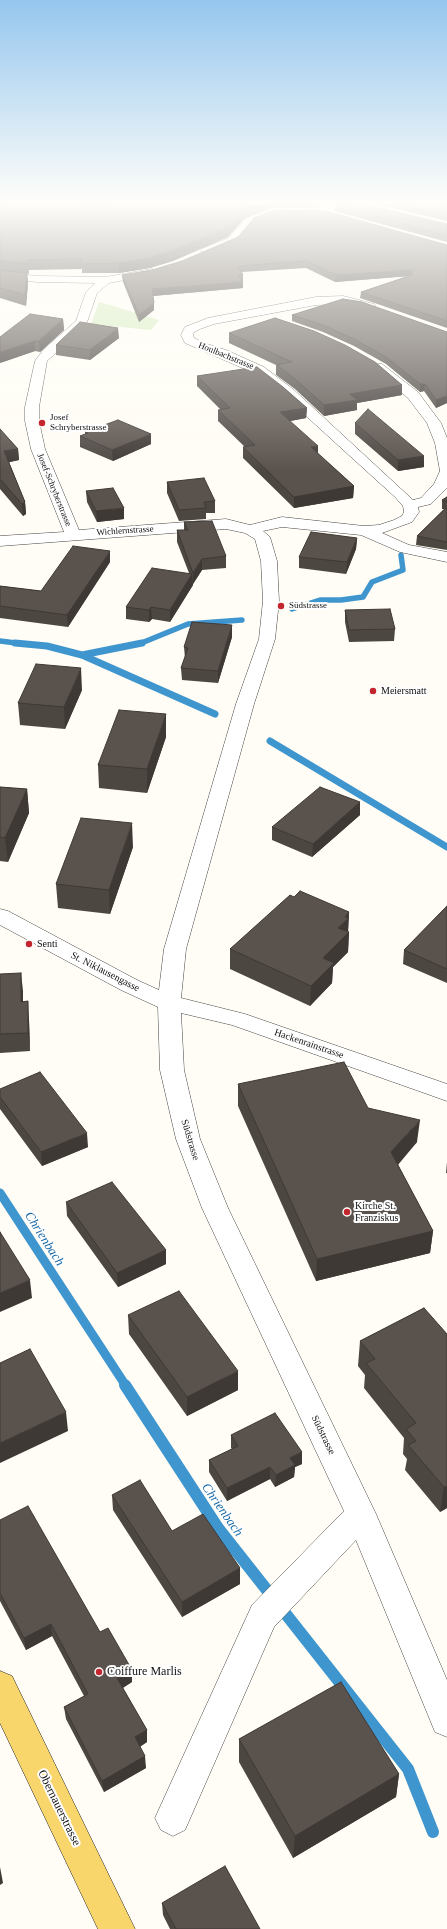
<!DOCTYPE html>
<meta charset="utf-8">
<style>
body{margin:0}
canvas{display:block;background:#fffdf5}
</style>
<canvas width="447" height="1929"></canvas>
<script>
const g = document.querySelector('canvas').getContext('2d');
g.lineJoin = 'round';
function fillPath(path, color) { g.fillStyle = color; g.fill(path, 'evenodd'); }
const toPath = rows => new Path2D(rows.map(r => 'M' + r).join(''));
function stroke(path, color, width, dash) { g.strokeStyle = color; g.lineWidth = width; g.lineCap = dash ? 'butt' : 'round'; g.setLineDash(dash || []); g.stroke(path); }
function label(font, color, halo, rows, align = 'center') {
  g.font = font + ' Georgia,serif'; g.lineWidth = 4; g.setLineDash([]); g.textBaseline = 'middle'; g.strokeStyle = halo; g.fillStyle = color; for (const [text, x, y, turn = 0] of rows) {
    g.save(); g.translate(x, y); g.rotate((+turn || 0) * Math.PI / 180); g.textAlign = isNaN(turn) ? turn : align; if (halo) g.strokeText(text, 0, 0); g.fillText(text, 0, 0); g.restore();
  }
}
fillPath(toPath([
 [99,302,107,304,159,320,151,330,91,324]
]), '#d5ebbd');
stroke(toPath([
 [292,609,320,600,341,600,363,597,372,582,403,570,401,555],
 [0,641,24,644],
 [139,644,188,624,242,620]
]), '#3f96cf', 5.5);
stroke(toPath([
 [15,643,47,646,82,655,215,714],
 [82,655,142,643],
 [270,741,447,847]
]), '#3f96cf', 7);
stroke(toPath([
 [0,1193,126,1386]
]), '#3f96cf', 9);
stroke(toPath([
 [125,1385,218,1528,408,1769,433,1832]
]), '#3f96cf', 12);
const minor = toPath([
 [334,201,350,201,378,206,379,208,374,211,341,205,331,207,316,215,311,212,324,203,334,201],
 [281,209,285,210,286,212,285,214,253,223,237,242,206,254,201,251,202,249,229,238,245,219,254,215,281,209],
 [152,269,158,272,156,274,109,283,97,293,86,325,47,361,39,407,39,421,45,449,79,530,226,519,250,525,282,517,364,526,379,525,394,520,402,516,404,512,403,506,395,497,284,396,254,373,185,343,181,335,185,327,208,318,316,297,343,296,374,304,376,306,370,310,343,304,316,305,214,324,200,329,194,332,193,335,194,338,204,343,226,350,264,367,294,390,413,500,421,498,434,484,440,471,435,443,427,423,408,398,374,370,372,367,374,364,382,364,418,392,441,423,447,438,447,488,431,504,418,507,419,512,412,522,382,533,409,545,447,552,447,562,400,552,361,535,282,527,263,531,270,537,277,561,279,601,275,639,254,704,186,949,181,998,245,1014,447,1084,447,1101,232,1025,181,1013,184,1070,200,1139,228,1208,376,1514,447,1680,447,1737,435,1732,356,1540,274,1627,185,1830,173,1836,161,1830,155,1818,252,1605,344,1511,202,1208,176,1139,160,1070,158,1007,121,990,0,925,0,909,8,911,137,980,159,990,164,949,236,704,259,639,263,601,261,561,255,539,245,533,226,529,0,546,0,536,64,532,31,449,25,421,25,407,35,361,44,349,76,321,86,292,95,283,37,282,0,278,0,272,37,276,105,277,152,269]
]);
const primary = toPath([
 [0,1671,12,1676,135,1929,98,1929,0,1723,0,1671]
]);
stroke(minor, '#444', 1);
stroke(primary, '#222', 1);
fillPath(minor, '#fff');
fillPath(primary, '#f9d66b');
fillPath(toPath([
 [0,201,95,205,69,201,321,201,321,204,315,208,272,208,245,218,228,237,173,261,150,268,119,273,82,273,82,269,29,270,29,274,27,273,28,283,26,306,0,298],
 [362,201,446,201,447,205,447,221],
 [335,205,447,224,447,242,334,211],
 [447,245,447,328,360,298,361,292,407,276,335,282,306,268,242,272,243,275,243,281,242,281,243,288,153,296,154,310,139,322,123,282,122,275],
 [292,315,447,332,447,403,436,408,424,391,420,392,386,364,354,346,323,332,292,321],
 [63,319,64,330,40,352,35,351,0,363],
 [229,333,402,385,402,395,357,403,357,410,324,416,295,389,276,375,276,365,229,343],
 [119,338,90,360,56,355,56,345],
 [197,376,307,408,306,418,290,421,318,454,354,486,353,498,294,508,243,458,243,447,245,447,218,421,218,410,221,410,197,386],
 [355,423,424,456,424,467,398,471,355,434],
 [0,429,18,449,19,460,9,462,25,502,26,514,23,516,0,489],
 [85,432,151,444,113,461,80,447,80,436,85,434],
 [167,482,215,501,215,513,206,513,206,519,179,521,167,493],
 [86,491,124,519,97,522,87,502],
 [447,497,447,550,416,545,417,536,444,509,442,509,442,500],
 [184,522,226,556,226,568,202,570,193,584,193,582,193,585,170,622,152,619,149,622,126,619,126,607,189,573,177,542,177,530,184,530],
 [357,538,356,549,346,574,299,568,299,557],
 [110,562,68,627,0,618,0,586,41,591],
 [345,610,395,629,394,641,349,642,345,622],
 [232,637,218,683,182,680,181,668,185,658,184,647],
 [82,690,65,729,20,725,18,703],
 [166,737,147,793,99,788,98,765],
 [0,787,27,789,29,813,8,862,0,861],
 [360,802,360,815,312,857,272,840,272,827],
 [133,847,110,914,58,908,56,884],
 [294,897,349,912,348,932,349,932,348,952,333,967,332,983,310,1006,230,969,230,949],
 [447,906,447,983,403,964,404,950],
 [0,974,23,991,23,1002,29,1020,30,1051,0,1053],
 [238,1084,368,1108,417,1142,398,1165,433,1231,430,1253,316,1281,238,1106],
 [0,1089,88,1147,42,1166,0,1109],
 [447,1162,447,1173,446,1173],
 [66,1202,166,1250,166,1264,118,1287,67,1216],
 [424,1308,447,1508,440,1512,405,1470,407,1459,403,1454,404,1438,364,1388,365,1375,358,1366,360,1341],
 [128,1315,238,1390,187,1416,129,1334],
 [231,1435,302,1452,302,1464,295,1467,294,1477,275,1487,270,1479,227,1501,209,1472,209,1460,232,1449,231,1448],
 [112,1495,172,1531,240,1568,240,1584,182,1617,113,1510],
 [0,1520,100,1632,132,1682,123,1688,147,1730,147,1742,140,1747,146,1768,104,1792,66,1719,64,1707,84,1696,52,1636,26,1650,0,1601],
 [239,1739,399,1774,396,1797,293,1858,239,1762],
 [162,1903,260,1929,170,1929,163,1915]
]), '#4d4742');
fillPath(toPath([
 [268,201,272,201,272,208,245,218,228,237,173,261,150,268,119,273,119,263,245,208],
 [315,201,321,201,321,204,315,208],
 [412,270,411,276,335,282,336,275],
 [27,273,28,283,26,306,25,295],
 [243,282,243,288,152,296,152,289],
 [154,303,154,310,139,322,139,315],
 [63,319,64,330,40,352,39,341],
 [118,328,119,338,90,360,90,350],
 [35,341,35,351,0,363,0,352],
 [420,384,425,384,424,391,420,392],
 [402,385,402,395,357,403,357,410,324,416,324,405,350,394],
 [447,396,447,403,436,408,436,400],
 [307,408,306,418,280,423,280,412],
 [151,434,151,444,113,461,112,450],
 [318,446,318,457,311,447],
 [18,449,19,460,6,463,4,451],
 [424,456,424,467,398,471,398,460],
 [354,486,353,498,294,508,294,497],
 [25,502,26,514,23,516,22,504],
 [124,508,124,519,97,522,96,511],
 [357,538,356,549,346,574,347,562],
 [110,551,110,562,68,627,67,615],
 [202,559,202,570,193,584,193,573],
 [192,574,193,585,170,622,170,610],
 [151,607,152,619,149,622,149,610],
 [232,625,232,637,218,683,218,671],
 [81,668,82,690,65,729,64,707],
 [166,714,166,737,147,793,147,769],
 [27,789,29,813,8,862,5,838],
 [360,802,360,815,312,857,313,844],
 [132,823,133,847,110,914,109,890],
 [349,912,348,932,349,932,348,952,333,967,332,983,310,1006,311,986,323,958,345,917],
 [21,973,23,991,23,1020,21,1002],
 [28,1001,29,1020,30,1051,28,1033],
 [420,1120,417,1142,389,1174,391,1152],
 [87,1133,88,1147,42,1166,41,1152],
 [433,1231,430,1253,316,1281,317,1259],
 [166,1250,166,1264,118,1287,117,1273],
 [30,1280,32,1298,0,1312,0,1293],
 [238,1371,238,1390,187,1416,187,1397],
 [66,1412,68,1431,0,1463,0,1443],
 [302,1452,302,1464,295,1467,294,1477,275,1487,276,1475,290,1458],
 [270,1467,270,1479,227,1501,227,1488],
 [447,1486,447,1508,440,1512,444,1487],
 [240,1568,240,1584,182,1617,182,1602],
 [51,1624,52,1636,26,1650,24,1638],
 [132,1670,132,1682,118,1690,117,1678],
 [147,1730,147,1742,135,1749,135,1737],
 [145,1756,146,1768,104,1792,102,1781],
 [399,1774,396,1797,293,1858,295,1836],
 [0,1867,3,1883,0,1885]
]), '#3f3936');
const building = toPath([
 [0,201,67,201,100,206,107,202,105,201,268,201,245,208,228,227,173,251,149,258,119,263,81,264,81,259,28,260,28,264,0,261,0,201],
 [351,201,447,224,447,236,335,205,351,201],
 [387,201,446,201,447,205,447,215,387,201],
 [316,210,333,213,447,245,447,321,361,292,413,275,412,270,336,275,307,261,238,266,243,275,238,275,243,282,152,289,154,303,139,315,122,275,152,270,182,261,238,237,254,218,273,211,316,210],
 [0,270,27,273,25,295,0,288,0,270],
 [343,299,362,302,447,332,447,396,436,400,425,384,420,384,386,357,354,339,323,325,292,315,343,299],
 [30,314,63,319,39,341,35,341,0,352,0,337,30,314],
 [275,318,314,331,345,345,375,362,402,385,350,394,357,400,324,405,295,379,277,365,292,362,229,333,275,318],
 [80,322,118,328,90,350,56,345,80,322],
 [257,367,283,387,307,408,280,412,318,446,311,447,354,486,294,497,243,447,255,445,218,410,230,408,197,376,257,367],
 [368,409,424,456,398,460,355,423,368,409],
 [118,420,151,434,112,450,80,436,88,433,85,432,118,420],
 [0,429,18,449,4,451,25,502,22,504,0,479,0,429],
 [204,478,215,501,204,502,206,508,179,510,167,482,204,478],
 [113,488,124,508,96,511,86,491,113,488],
 [447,497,447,502,442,500,447,497],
 [447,507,447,542,417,536,447,507],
 [212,521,226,556,202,559,193,573,177,530,188,530,184,522,212,521],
 [311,532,357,538,347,562,299,557,311,532],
 [73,546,110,551,67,615,0,606,0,586,41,591,73,546],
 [152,568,192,574,170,610,151,607,149,610,126,607,152,568],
 [390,609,395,629,349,630,345,610,390,609],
 [192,622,232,625,218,671,181,668,188,648,184,647,192,622],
 [36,664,81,668,64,707,18,703,36,664],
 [119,710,166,714,147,769,98,765,119,710],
 [0,787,27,789,5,838,0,837,0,787],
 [320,787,360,802,313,844,272,827,320,787],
 [81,818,132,823,109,890,56,884,81,818],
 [300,891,349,912,345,917,349,918,338,928,349,932,323,958,334,963,311,986,230,949,290,895,294,897,300,891],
 [447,906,447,969,404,950,447,906],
 [21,973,21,1002,28,1001,28,1033,0,1034,0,974,21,973],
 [344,1062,368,1108,420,1120,391,1152,433,1231,317,1259,238,1084,344,1062],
 [40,1072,87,1133,41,1152,0,1097,0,1089,40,1072],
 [112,1182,166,1250,117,1273,66,1202,112,1182],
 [0,1232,30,1280,0,1293,0,1232],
 [179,1291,238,1371,187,1397,128,1315,179,1291],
 [424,1308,447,1334,447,1486,444,1487,408,1445,416,1441,406,1429,416,1423,366,1363,375,1359,360,1341,424,1308],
 [30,1349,66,1412,0,1443,0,1363,30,1349],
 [275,1413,302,1452,290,1458,295,1465,276,1475,270,1467,227,1488,209,1460,238,1446,231,1435,275,1413],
 [140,1480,172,1531,203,1514,240,1568,182,1602,112,1495,140,1480],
 [28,1506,100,1632,108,1628,132,1670,117,1678,147,1730,135,1737,145,1756,102,1781,64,1707,88,1694,51,1624,24,1638,0,1593,0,1520,28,1506],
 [341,1682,399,1774,295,1836,239,1739,341,1682],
 [225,1866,260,1929,176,1929,162,1903,225,1866]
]);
fillPath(building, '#5a524d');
stroke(building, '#3f3936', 1);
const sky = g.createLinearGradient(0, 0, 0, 471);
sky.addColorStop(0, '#95c6ee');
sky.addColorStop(0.43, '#fffefa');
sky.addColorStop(1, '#fffefa00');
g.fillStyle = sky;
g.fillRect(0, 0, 447, 471);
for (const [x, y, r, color] of [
 [42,423,4,"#c4262e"],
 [281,606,4,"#c4262e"],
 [373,691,4,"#c4262e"],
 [29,944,4,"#c4262e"],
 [347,1212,4,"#c4262e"],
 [99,1672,4,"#c4262e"]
]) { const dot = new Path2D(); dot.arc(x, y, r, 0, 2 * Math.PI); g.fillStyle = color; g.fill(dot); stroke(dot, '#fff', 1.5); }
label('9px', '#111', '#fff', [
 ["Houlbachstrasse",226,356,22],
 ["Josef-Schryberstrasse",54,490,68],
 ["Wichlernstrasse",125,531,-4]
]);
label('9px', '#111', '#fff', [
 ["Josef",50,418],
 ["Schryberstrasse",50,428],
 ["Südstrasse",289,606]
], 'left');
label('10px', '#111', '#fff', [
 ["Meiersmatt",381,691],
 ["Senti",37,944],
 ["Kirche St.",355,1206],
 ["Franziskus",355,1218]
], 'left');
label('10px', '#111', '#fff', [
 ["St. Niklausengasse",105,972,27],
 ["Hackenrainstrasse",309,1044,19],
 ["Südstrasse",190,1140,73],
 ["Südstrasse",323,1435,64]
]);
label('12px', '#111', '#fff', [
 ["Coiffure Marlis",107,1672]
], 'left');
label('12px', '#111', '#fff', [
 ["Obernauerstrasse",59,1808,64]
]);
label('italic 13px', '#1768a6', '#fff', [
 ["Chrienbach",44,1239,57],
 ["Chrienbach",222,1510,55]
]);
</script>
